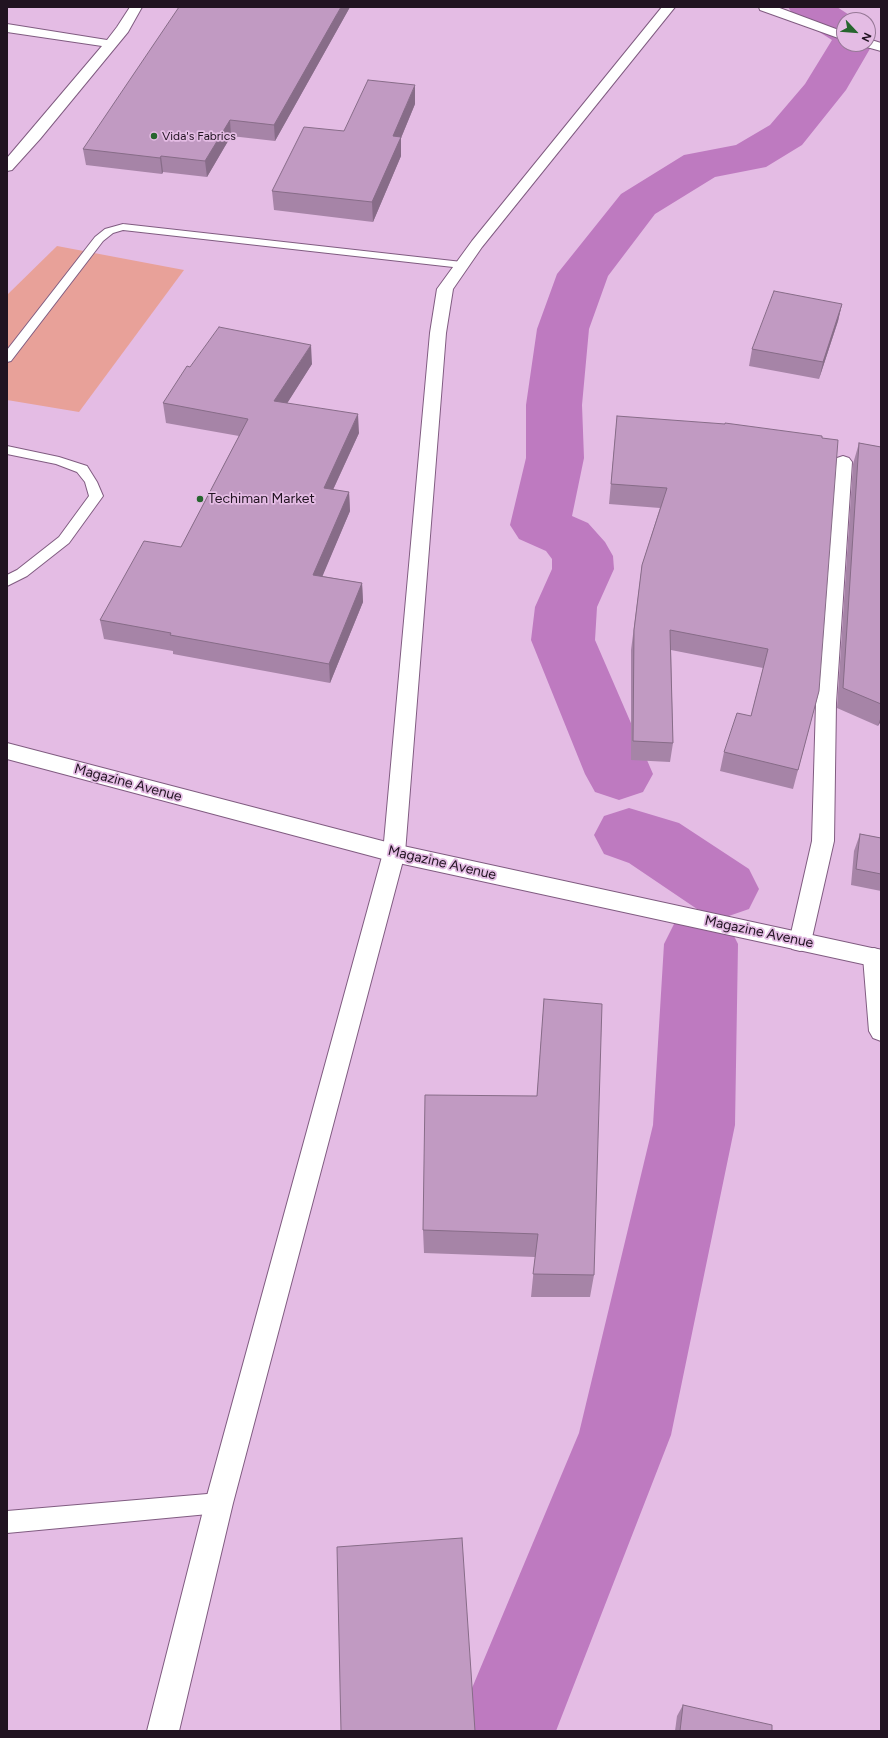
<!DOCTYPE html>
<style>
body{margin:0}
#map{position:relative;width:888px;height:1738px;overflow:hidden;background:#e4bce4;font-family:Figtree,sans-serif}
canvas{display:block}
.frame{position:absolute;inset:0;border:8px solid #211321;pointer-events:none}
.north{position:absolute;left:836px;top:12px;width:40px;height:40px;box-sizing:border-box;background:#e4bce4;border:1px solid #967896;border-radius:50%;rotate:116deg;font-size:11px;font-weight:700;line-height:16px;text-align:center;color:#211321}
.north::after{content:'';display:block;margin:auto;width:14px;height:18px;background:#26652e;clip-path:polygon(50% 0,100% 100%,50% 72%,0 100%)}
</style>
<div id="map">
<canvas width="888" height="1738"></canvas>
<div class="frame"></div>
<div class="north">N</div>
</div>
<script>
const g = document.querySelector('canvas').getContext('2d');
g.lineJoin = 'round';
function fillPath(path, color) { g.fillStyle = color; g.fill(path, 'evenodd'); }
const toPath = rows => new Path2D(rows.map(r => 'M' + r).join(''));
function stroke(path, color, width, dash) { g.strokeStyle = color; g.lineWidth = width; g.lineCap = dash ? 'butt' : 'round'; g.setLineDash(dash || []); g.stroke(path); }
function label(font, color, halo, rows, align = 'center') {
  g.font = font + ' Figtree,sans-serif'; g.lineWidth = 3.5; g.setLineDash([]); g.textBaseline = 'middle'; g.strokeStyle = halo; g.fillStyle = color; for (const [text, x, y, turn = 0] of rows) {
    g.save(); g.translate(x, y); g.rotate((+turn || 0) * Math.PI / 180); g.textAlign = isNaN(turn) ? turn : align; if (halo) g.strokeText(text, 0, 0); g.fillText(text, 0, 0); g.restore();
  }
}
fillPath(toPath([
 [57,246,184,270,79,412,7,400,7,295]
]), '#e8a199');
fillPath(toPath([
 [788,7,837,7,857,20,844,20,844,44,868,43,871,47,846,90,802,145,766,167,715,177,655,214,608,276,589,329,582,405,584,458,572,516,588,523,605,542,613,556,614,569,597,607,595,640,653,774,643,792,619,800,595,792,585,774,531,640,535,607,552,569,552,559,546,551,519,539,510,525,526,458,526,405,537,329,557,274,621,194,684,155,736,145,770,125,805,84,832,40,794,16,788,7],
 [629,808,679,823,749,869,759,889,749,909,723,918,697,909,629,863,604,854,594,835,604,816,629,808],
 [701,914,727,922,738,944,735,1125,671,1435,556,1731,454,1731,579,1433,653,1125,664,944,675,922,701,914]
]), '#be7ac0');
const service = toPath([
 [123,224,462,262,468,265,462,268,123,230,113,233,103,241,11,361,7,362,7,350,95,237,105,229,123,224],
 [7,446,59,457,87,466,97,482,103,496,69,543,27,576,7,586,7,575,17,570,59,537,89,496,85,482,77,472,56,464,7,454,7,446],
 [219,1493,226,1496,229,1503,226,1510,219,1513,7,1533,7,1511,219,1493]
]);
const minor = toPath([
 [130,7,142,7,128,32,40,139,12,170,7,171,7,158,102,46,7,32,7,24,107,40,117,27,130,7],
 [662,7,675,7,482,247,453,289,446,333,405,853,233,1503,179,1731,147,1731,205,1503,383,853,430,333,437,289,472,241,662,7],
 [759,7,777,7,844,32,844,40,760,10,759,7],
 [868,39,881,43,881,51,863,46,862,44,868,44,868,39],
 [843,456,849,458,852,462,836,703,834,841,811,942,808,949,800,951,792,949,789,942,812,841,816,703,834,462,837,458,843,456],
 [874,948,881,950,881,1041,873,1038,869,1031,863,957,866,950,874,948]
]);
const tertiary = toPath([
 [7,743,394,844,881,950,881,968,394,862,7,759,7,743]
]);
stroke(service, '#805c81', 2);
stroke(minor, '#805c81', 2);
stroke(tertiary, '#805c81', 2);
fillPath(service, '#fff');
fillPath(minor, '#fff');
fillPath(tertiary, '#fff');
fillPath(toPath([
 [350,7,275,141,231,136,207,177,163,172,162,174,86,165,83,149],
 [415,104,401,138,401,156,373,222,274,210,272,191,344,131],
 [842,304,838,321,819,379,749,366,752,349],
 [312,364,287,403,359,433,333,490,349,492,350,511,322,576,362,583,363,602,330,683,173,654,173,651,104,639,100,620,181,547,239,436,166,423,163,403,190,367],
 [617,416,819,691,793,789,720,771,724,752,751,716,763,668,671,650,673,743,670,762,631,760,631,650,642,565,660,508,609,504],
 [859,443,881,447,881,721,878,726,837,708,853,464],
 [860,834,881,838,881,891,851,885,854,851],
 [544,999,594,1275,590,1297,531,1297,535,1257,424,1253,423,1230,537,1096],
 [683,1705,772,1731,675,1731,677,1716]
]), '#a684a7');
fillPath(toPath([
 [341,7,350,7,275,141,274,125],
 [415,85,415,104,401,138,401,156,373,222,372,202,393,136],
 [230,120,231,136,207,177,205,161],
 [161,156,163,172,162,174,160,158],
 [842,304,838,321,819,379,823,362],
 [311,345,312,364,276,421,274,401],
 [358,414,359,433,325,507,324,488],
 [349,492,350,511,315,594,313,575],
 [362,583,363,602,330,683,329,664],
 [881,716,881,721,878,726]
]), '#876c88');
const building = toPath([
 [179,7,341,7,274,125,230,120,205,161,161,156,160,158,83,149,179,7],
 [368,80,415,85,393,136,401,137,372,202,272,191,304,127,344,131,368,80],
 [774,291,842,304,823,362,752,349,774,291],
 [219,327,311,345,274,401,358,414,324,488,349,492,313,575,362,583,329,664,170,635,171,633,100,620,144,541,181,547,248,419,163,403,187,366,190,367,219,327],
 [617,416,725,424,725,423,822,436,822,438,838,440,819,691,798,770,724,752,737,713,751,716,768,649,670,630,673,743,633,741,634,630,642,565,667,488,611,484,617,416],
 [859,443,881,447,881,704,843,688,859,443],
 [860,834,881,838,881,874,856,869,860,834],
 [544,999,602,1004,594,1275,533,1274,538,1234,423,1230,425,1095,537,1096,544,999],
 [462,1538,475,1731,341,1731,337,1547,462,1538],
 [683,1705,772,1725,772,1731,680,1731,683,1705]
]);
fillPath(building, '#c19ac2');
stroke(building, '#876c88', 1);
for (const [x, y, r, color] of [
 [154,136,4,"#26652e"],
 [200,499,4,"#26652e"]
]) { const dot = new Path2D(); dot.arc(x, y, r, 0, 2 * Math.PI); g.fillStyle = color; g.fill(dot); stroke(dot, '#e4bce4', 1.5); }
label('12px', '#211321', '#e4bce4', [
 ["Vida's Fabrics",162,136]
], 'left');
label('14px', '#211321', '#e4bce4', [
 ["Techiman Market",208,499]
], 'left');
label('14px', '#211321', '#e4bce4', [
 ["Magazine Avenue",128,783,15],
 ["Magazine Avenue",442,863,13],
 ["Magazine Avenue",759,932,12]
]);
</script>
